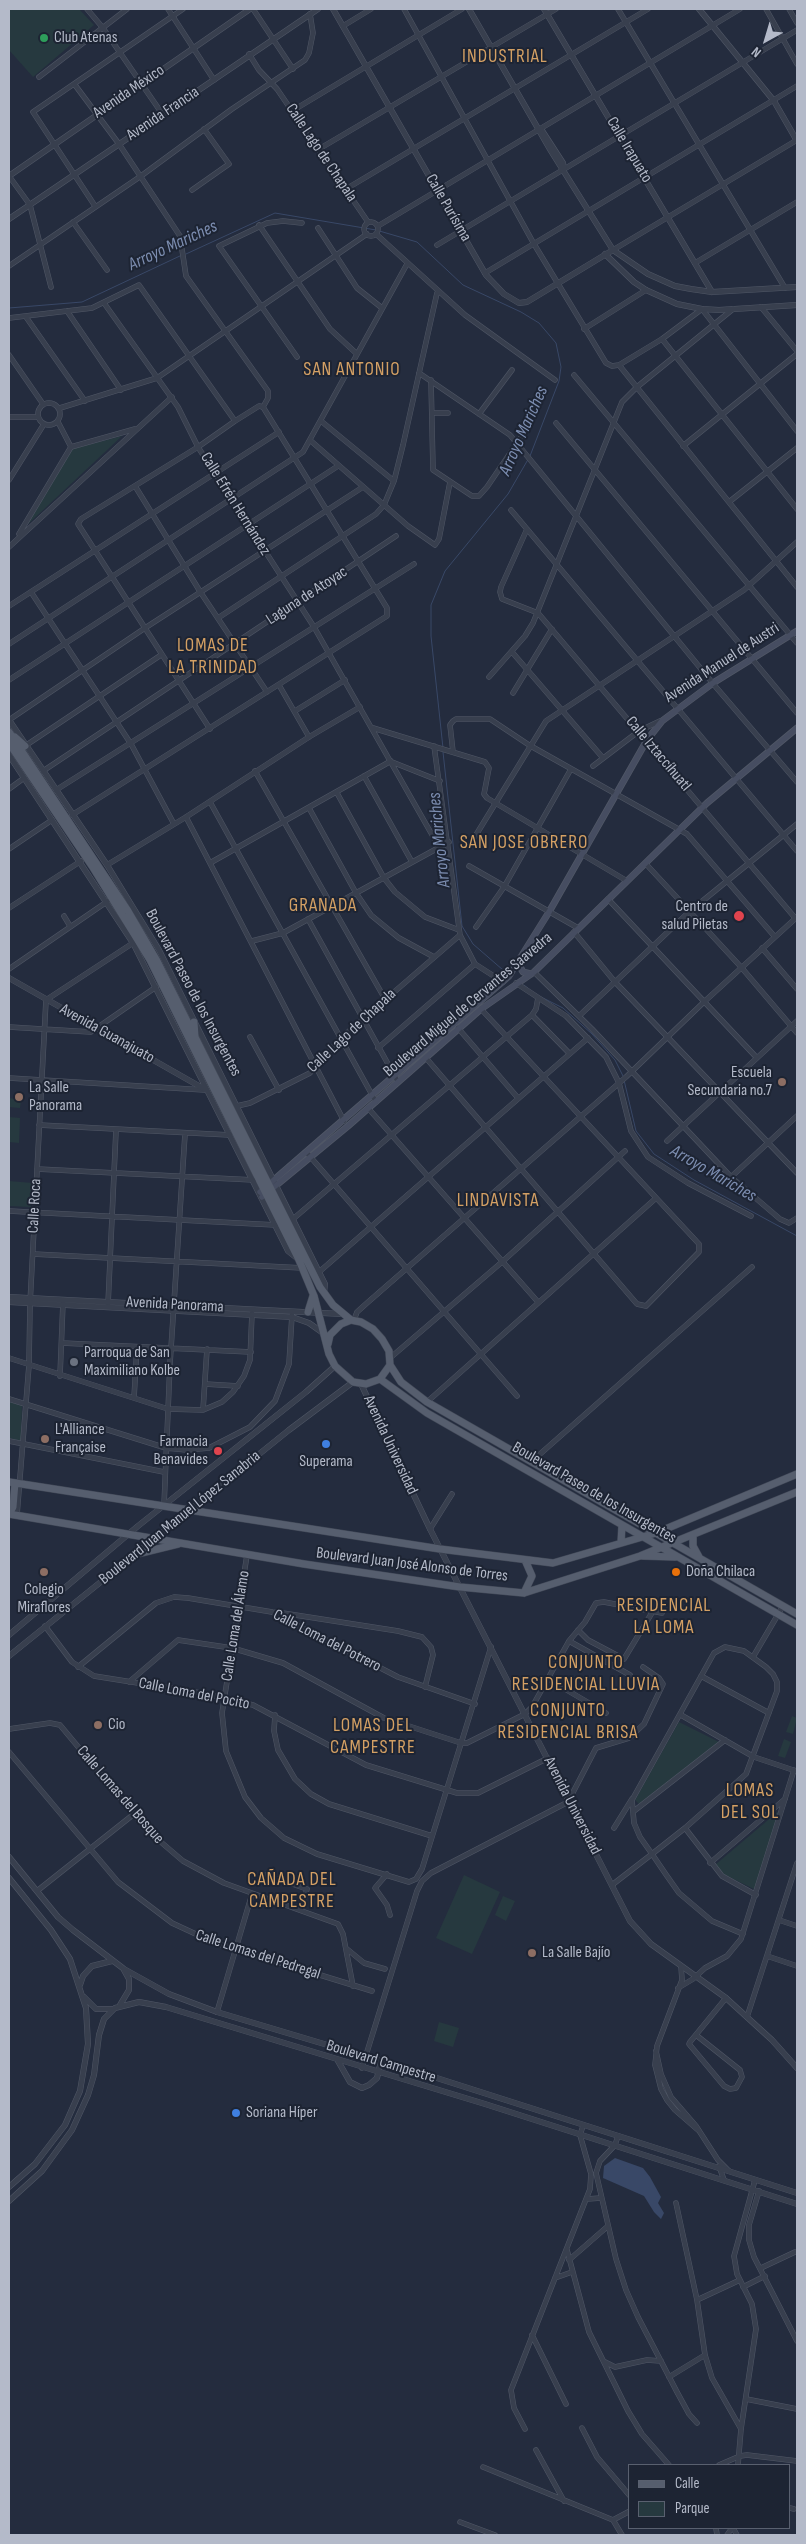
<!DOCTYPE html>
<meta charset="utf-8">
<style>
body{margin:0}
#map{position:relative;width:806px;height:2544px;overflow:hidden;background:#242c3e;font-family:"Sofia Sans Condensed",sans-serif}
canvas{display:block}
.frame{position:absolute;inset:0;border:10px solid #b4bac9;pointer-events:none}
.legend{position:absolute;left:628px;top:2464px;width:162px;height:65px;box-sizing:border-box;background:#1d2433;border:1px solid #59606f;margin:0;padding:6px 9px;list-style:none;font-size:15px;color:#b4bac9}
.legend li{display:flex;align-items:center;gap:10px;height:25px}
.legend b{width:25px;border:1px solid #59606f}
.north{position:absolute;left:741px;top:15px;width:50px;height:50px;-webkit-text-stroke:4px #1d2433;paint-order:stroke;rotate:219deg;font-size:14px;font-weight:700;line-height:20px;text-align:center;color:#b4bac9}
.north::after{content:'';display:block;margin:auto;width:18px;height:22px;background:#b4bac9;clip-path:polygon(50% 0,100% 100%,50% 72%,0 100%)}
</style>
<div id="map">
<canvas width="806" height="2544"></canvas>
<div class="frame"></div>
<ul class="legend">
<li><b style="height:6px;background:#565e6e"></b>Calle</li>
<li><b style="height:14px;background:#26393f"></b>Parque</li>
</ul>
<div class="north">N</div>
</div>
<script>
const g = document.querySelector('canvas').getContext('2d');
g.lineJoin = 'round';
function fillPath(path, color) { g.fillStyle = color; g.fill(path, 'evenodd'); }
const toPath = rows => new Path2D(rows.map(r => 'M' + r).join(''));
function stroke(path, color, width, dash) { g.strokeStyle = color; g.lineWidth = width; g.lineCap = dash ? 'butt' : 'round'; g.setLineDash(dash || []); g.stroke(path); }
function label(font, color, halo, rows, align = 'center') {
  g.font = font + ' "Sofia Sans Condensed",sans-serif'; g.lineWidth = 4; g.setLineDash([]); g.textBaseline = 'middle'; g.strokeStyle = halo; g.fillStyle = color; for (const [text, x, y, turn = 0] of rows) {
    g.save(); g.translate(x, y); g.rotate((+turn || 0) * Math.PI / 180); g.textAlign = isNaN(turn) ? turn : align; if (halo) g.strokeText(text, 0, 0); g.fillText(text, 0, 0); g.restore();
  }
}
fillPath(toPath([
 [9,9,79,9,94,25,33,77,9,50],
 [122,436,24,528,68,450],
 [9,1098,21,1100,20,1108,9,1107],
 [9,1117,20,1118,19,1143,9,1142],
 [9,1181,33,1183,31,1207,9,1206],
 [9,1402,22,1405,21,1441,9,1438],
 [792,1716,797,1718,793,1734,786,1732],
 [679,1722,719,1742,639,1804,635,1800],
 [784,1739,791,1742,785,1758,778,1756],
 [781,1809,756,1890,725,1875,715,1865],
 [464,1875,500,1892,472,1954,436,1938],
 [503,1896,515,1901,506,1921,495,1915],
 [439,2022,459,2028,453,2047,434,2041]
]), '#26393f');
fillPath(toPath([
 [615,2158,643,2168,650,2177,661,2197,658,2203,664,2213,661,2219,654,2212,644,2196,603,2178,604,2166]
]), '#394867');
stroke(toPath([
 [186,254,275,213,376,230,417,242,463,285,521,312,539,323,556,343,561,367,559,381,530,456,508,494,445,571,431,605,431,636,443,748],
 [9,308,82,302,182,255],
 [443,752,462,926,473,944,503,970],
 [524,985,530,990],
 [539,996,563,1008,592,1034,615,1060,623,1076],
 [624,1080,636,1131,654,1154,694,1180,797,1236]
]), '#394867', 1);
const minor = toPath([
 [87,9,103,28,163,115],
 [168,9,214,80],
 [253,9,293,69],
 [404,9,534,244,606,363,612,366,619,365,662,339,702,309,797,431],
 [618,9,785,288],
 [766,9,797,64],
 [789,9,797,23],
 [343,26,371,9],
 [249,54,259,70,277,89,368,222],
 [39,77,127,9],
 [75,85,119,144,180,236,186,276,268,391,268,398,263,407],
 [292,111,462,9],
 [319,149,556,9],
 [9,176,30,205,51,287],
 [346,189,648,9],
 [192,190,229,164,204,129],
 [95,206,33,112,183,9],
 '364 229a7 7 0 1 1 14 0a7 7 0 1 1-14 0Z',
 [73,222,107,270],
 [259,225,330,329,357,354],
 [378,226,740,9],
 [318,228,357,288,382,308],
 [376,234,465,315,555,380],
 [437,245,797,30],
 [613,250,797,140],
 [695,263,797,202],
 [9,266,141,176,232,109,305,60,309,53,313,33,310,14],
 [485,273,797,86],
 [104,303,178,407,198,447,314,627,439,847],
 [761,307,797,351],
 [67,311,121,390],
 [26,317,85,401],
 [9,318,92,308,139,285,235,421],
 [584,329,646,290],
 [662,339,797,509],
 [9,355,43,404],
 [297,357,219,246,267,223,283,221,302,223],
 [619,365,797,587],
 [419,373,510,435,715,686,797,782],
 [574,375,797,643],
 [431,380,433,470,472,496,479,496,487,487,532,421],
 '38 414a11 11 0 1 1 22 0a11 11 0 1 1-22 0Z',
 [60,408,157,378,367,234],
 [432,413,448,413],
 [479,414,512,370],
 [9,417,38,417],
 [321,421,394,481],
 [58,422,71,447],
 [556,423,797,713],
 [311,441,408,526,435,545,439,539,450,482],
 [683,446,797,354],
 [71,447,135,429],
 [9,480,44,424],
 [135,486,201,593,267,692],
 [729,502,797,448],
 [511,510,797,851],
 [527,529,501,587,500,592,502,599,538,613,796,919],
 [19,534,71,447],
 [9,547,172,397],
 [31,592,131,744,174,824],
 [9,606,279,432],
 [218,618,376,514,384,505,394,481,403,445,437,293],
 [9,644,303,452,407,264],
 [512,652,603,758],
 [489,677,525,636,533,623,622,402,637,387,733,309],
 [9,680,338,466],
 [279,685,309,737],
 [513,693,552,629],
 [295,711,345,680],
 [9,720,145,628,363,487],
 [373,728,485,762,489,768,484,794,487,798,627,881],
 [210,729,78,524,81,519,198,447,235,421,259,406,263,407],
 [25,746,161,655],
 [434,746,460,935,475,964,503,982],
 [453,752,450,725,453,721,456,719,490,719,529,745,687,834,775,937],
 [392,762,440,781],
 [593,766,639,731,660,721],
 [43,771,396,536],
 [255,771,385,999],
 [364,776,412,862],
 [9,789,24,778],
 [56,790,414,564],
 [337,793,384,878,395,892,425,917,459,930],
 [210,802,376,1102],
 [309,808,356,893,371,915,399,938,434,957],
 [72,815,387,616,387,608,263,407],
 [186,817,344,1121],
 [471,843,546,721,744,590,797,542],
 [9,849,52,820],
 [210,863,391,761],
 [646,864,741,967,797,1033],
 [107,865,186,817,309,737,360,707],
 [469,866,578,928],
 [608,899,757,1058],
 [9,908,81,861],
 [64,916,70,926],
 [308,919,398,1082],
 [476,927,504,887,571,769],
 [574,932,615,982,797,1173],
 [252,941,283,933,449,842],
 [762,948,797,989],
 [9,969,108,901],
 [534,972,592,1029,731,1177,780,1219,789,1223,797,1218],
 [516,983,566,1016,606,1057,619,1083,631,1131,648,1157,688,1183,751,1216],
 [532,1015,569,1053],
 [579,1016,689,912,797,824],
 [9,1027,91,1032,156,987],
 [458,1028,518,1098],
 [250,1037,279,1090],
 [378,1048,475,964],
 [426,1058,637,1304,646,1306,699,1252,699,1244,481,1009],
 [9,1078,205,1090],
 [237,1106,250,1103,310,1073,341,1038,460,935],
 [368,1108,538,1302],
 [39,1125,230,1135],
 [667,1141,797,1021],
 [307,1153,517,1396],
 [37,1169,254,1180],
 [731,1177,797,1116],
 [9,1211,276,1225],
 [293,1219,532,1015,536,1009,538,998],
 [33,1254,303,1268],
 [319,1272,588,1038],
 [108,1305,116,1130],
 [354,1320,357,1312,367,1303,626,1077,705,1001,797,917],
 [62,1343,251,1352],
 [9,1358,168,1409,203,1410,222,1402,233,1392,244,1376,250,1360,252,1313],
 [390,1358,502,1262,625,1151],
 [60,1376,63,1302],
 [205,1384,238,1386],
 [134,1398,137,1347],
 [9,1399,166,1448,187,1450,209,1448,250,1427,275,1401,289,1364,292,1315],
 [427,1402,655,1199],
 [203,1410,207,1349],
 [9,1441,164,1472],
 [531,1462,752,1267],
 [164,1506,170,1364,185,1134],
 [17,1515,29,1365,30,1304,46,1000,133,943],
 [430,1529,452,1494],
 [247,1555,222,1713,226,1751,245,1797,261,1818,284,1838,317,1854,409,1882,416,1879,422,1869,491,1647],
 [276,1612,398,1631,422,1637,431,1647,433,1655,425,1687],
 [45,1626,72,1662,94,1676,201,1693,253,1705,366,1765,457,1793,478,1793,548,1758],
 [578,1630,588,1640,624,1659,653,1611],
 [569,1641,630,1675],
 [753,1657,783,1606],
 [78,1667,156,1603,174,1597,188,1598,272,1612,398,1677,475,1704],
 [701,1676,769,1713],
 [548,1679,606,1713],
 [129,1682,178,1640,232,1648,283,1663,384,1718,461,1743,467,1743,525,1714,532,1707,569,1641,585,1622,596,1603,604,1602,662,1613],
 [275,1715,274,1731,278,1750,295,1779,311,1794,329,1804,432,1836],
 [681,1715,754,1757,796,1771],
 [9,1729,50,1723,60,1725,148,1831,183,1861,224,1883,338,1924,343,1934,353,1986],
 [9,1752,118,1882,172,1923,213,1942,372,1991],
 [634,1811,725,1740],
 [614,1828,632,1799],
 [685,1828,722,1876,756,1895],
 [710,1863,785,1799],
 [387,1874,375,1888,387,1905,390,1915],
 [266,1875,307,1889,301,1910],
 [612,1885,652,1854,685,1828,746,1774,777,1691,777,1682,773,1674,766,1667,744,1651,725,1647,714,1653,632,1800,634,1823,640,1837,652,1854,667,1876,679,1893,712,1921,743,1934],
 [37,1891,134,1814],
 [779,1920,797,1926],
 [347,1949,364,1963,385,1969],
 [767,1956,797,1966],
 [681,1966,682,1980,657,2046,655,2065,661,2089,667,2100,675,2110,698,2130],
 [678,1988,693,1979,705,1968,727,1956,741,1939,794,1770],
 [217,2012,252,1894],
 [747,2017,797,1863],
 [696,2035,740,2070,742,2077,736,2088,730,2089,724,2086,689,2044,690,2042,726,1998],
 [656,2051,661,2074,671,2097,696,2126,718,2160,729,2171],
 [362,2068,417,1891,422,1881,431,1873,568,1802,596,1748,629,1738,644,1724,663,1684,659,1678,643,1667],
 [618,2136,615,2145,600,2161,596,2173,616,2259,626,2290,638,2317,677,2392,689,2414,697,2423],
 [719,2166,724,2180],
 [759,2191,749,2225,749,2240,754,2257,797,2341],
 [587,2199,601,2198],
 [676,2203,697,2300,705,2355,712,2378,741,2429],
 [567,2250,589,2332,628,2411,642,2434,669,2465],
 [569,2260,608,2226],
 [761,2268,795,2252],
 [555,2278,572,2272],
 [743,2287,765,2276],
 [697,2300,740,2280],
 [532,2335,566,2404],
 [605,2362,615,2367,647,2360,661,2361],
 [669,2377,705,2355],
 [746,2399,797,2409],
 [582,2428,597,2457,630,2496],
 [525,2429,514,2408,511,2390,590,2189,591,2174,580,2135,583,2126],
 [536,2450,564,2501],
 [719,2465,740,2456,747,2455,797,2461],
 [738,2465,741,2429,756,2329,752,2304,737,2274,734,2256,755,2180],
 [483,2467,613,2520,630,2511],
 [790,2508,794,2509],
 [613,2520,622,2535],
 [460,2522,495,2535],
 [716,2528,717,2535],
 [733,2528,737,2535],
 [727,2535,732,2528]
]);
const tertiary = toPath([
 [333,9,486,275,504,294,519,303,527,302,613,250],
 [469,9,551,151,613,250,648,274,675,286,691,289,712,292,797,287],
 [544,9,712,292],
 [699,9,774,101,797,141],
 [541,129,563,163,564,169],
 [9,176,250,9],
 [9,219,318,9],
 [605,254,634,282,646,290,677,304,702,309,719,310,797,305],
 [9,720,107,865,159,950,325,1284,324,1293],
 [9,755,133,943,288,1251,298,1259],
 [9,978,206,1090],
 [9,1297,342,1314],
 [9,1302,292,1317,309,1323,323,1333],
 [361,1384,430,1529,630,1921,651,1944,726,1998,772,2040,797,2068],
 [9,1635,138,1526,306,1392,335,1366],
 [9,1656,289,1430,353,1382],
 [9,1857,58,1917,73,1930,124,1969,169,1994,217,2012,418,2072,797,2193],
 [9,1878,51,1930,70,1959,86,2008,88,2044,80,2091,65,2125,35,2164,9,2187],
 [80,1985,83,1976,92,1966,112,1961],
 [84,1997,96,2009,113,2009],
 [120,2005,129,1990,129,1979,124,1970],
 [338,2061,350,2082,362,2088,369,2085,377,2078,381,2061],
 [9,2201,42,2171,72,2130,88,2095,94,2075,99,2035,104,2019,115,2008,139,2002,166,2007,485,2104,797,2204]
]);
const secondary = toPath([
 [518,963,523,972,531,974],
 [260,1192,509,976,549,912,647,740,662,721,713,683,797,631],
 [262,1197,348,1126,481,1009,534,972,707,803,797,728]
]);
const primary = toPath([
 [9,732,128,911,157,961,320,1287,333,1305,351,1320],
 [15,737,25,746],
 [9,743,92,866,150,960,299,1260,314,1296,329,1354,335,1366,353,1382,366,1384,380,1379,390,1365,389,1351,382,1339,373,1329,361,1322,351,1320,341,1324,330,1335,328,1344],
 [194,1022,195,1036],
 [308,1312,313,1296],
 [390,1365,401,1382,427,1402,797,1614],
 [380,1379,427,1413,797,1625],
 [9,1482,440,1549,553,1563,656,1533,797,1474],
 [9,1514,304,1564,460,1587,524,1593,640,1556,797,1492],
 [9,1514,13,1507,15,1483],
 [693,1535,693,1546,699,1557],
 [621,1543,622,1525],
 [137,1554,178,1544],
 [643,1556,675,1557],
 [524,1593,532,1576,525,1560]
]);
stroke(minor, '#505766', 5.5);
stroke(tertiary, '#505766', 6);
stroke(secondary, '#505766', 7);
stroke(primary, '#414857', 8);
stroke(minor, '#383f4e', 4.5);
stroke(tertiary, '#383f4e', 5);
stroke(secondary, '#464d61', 5.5);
stroke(primary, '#565e6e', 7);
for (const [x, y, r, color] of [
 [44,38,5,"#2e9e5b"],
 [739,916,6,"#e0444e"],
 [782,1082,5,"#8d6e63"],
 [19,1097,5,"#8d6e63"],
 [74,1362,5,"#6b7280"],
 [45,1439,5,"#8d6e63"],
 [326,1444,5,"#3f7fe0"],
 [218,1451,5,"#e0444e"],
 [44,1572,5,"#8d6e63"],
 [676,1572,5,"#e8710a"],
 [98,1725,5,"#8d6e63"],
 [532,1953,5,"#8d6e63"],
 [236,2113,5,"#3f7fe0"]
]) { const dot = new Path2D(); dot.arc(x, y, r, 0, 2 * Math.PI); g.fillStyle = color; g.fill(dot); stroke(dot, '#1d2433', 2); }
label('16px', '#b4bac9', '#1d2433', [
 ["Club Atenas",54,38],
 ["Centro de",728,907,"right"],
 ["salud Piletas",728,925,"right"],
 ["Escuela",772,1073,"right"],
 ["Secundaria no.7",772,1091,"right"],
 ["La Salle",29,1088],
 ["Panorama",29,1106],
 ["Parroqua de San",84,1353],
 ["Maximiliano Kolbe",84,1371],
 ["L'Alliance",55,1430],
 ["Française",55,1448],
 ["Farmacia",208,1442,"right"],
 ["Benavides",208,1460,"right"],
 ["Superama",326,1462,"center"],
 ["Doña Chilaca",686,1572],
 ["Colegio",44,1590,"center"],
 ["Miraflores",44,1608,"center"],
 ["Cio",108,1725],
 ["La Salle Bajío",542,1953],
 ["Soriana Híper",246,2113]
], 'left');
label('16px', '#b4bac9', '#1d2433', [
 ["Avenida México",129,92,-34],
 ["Avenida Francia",163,114,-34],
 ["Calle Irapuato",629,150,59],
 ["Calle Lago de Chapala",321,153,56],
 ["Calle Purísima",448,208,60],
 ["Calle Efrén Hernández",235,504,58],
 ["Laguna de Atoyac",307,596,-33],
 ["Avenida Manuel de Austri",722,663,-33],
 ["Calle Iztaccíhuatl",658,754,50],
 ["Boulevard Paseo de los Insurgentes",193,993,62],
 ["Boulevard Miguel de Cervantes Saavedra",468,1005,-40],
 ["Calle Lago de Chapala",352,1031,-43],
 ["Avenida Guanajuato",107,1034,29],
 ["Calle Roca",35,1206,-87],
 ["Avenida Panorama",175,1305,3],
 ["Avenida Universidad",390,1445,65],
 ["Boulevard Paseo de los Insurgentes",594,1493,30],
 ["Boulevard Juan Manuel López Sanabria",180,1518,-39],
 ["Boulevard Juan José Alonso de Torres",412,1565,7],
 ["Calle Loma del Álamo",236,1626,-81],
 ["Calle Loma del Potrero",327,1641,27],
 ["Calle Loma del Pocito",194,1694,11],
 ["Calle Lomas del Bosque",120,1795,49],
 ["Avenida Universidad",572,1806,63],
 ["Calle Lomas del Pedregal",258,1955,18],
 ["Boulevard Campestre",381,2062,17]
]);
label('italic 18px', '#7c8db0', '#1d2433', [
 ["Arroyo Mariches",173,246,-25],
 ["Arroyo Mariches",524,431,-66],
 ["Arroyo Mariches",440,840,-96],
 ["Arroyo Mariches",713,1174,30]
]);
g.letterSpacing = '1px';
label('19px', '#d4a064', '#1d2433', [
 ["INDUSTRIAL",505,57],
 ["SAN ANTONIO",352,370],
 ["LOMAS DE",213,646],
 ["LA TRINIDAD",213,668],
 ["SAN JOSE OBRERO",524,843],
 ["GRANADA",323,906],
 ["LINDAVISTA",498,1201],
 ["RESIDENCIAL",664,1606],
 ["LA LOMA",664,1628],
 ["CONJUNTO",586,1663],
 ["RESIDENCIAL LLUVIA",586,1685],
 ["CONJUNTO",568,1711],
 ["RESIDENCIAL BRISA",568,1733],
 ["LOMAS DEL",373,1726],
 ["CAMPESTRE",373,1748],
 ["LOMAS",750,1791],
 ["DEL SOL",750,1813],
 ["CAÑADA DEL",292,1880],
 ["CAMPESTRE",292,1902]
]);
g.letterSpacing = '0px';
</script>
